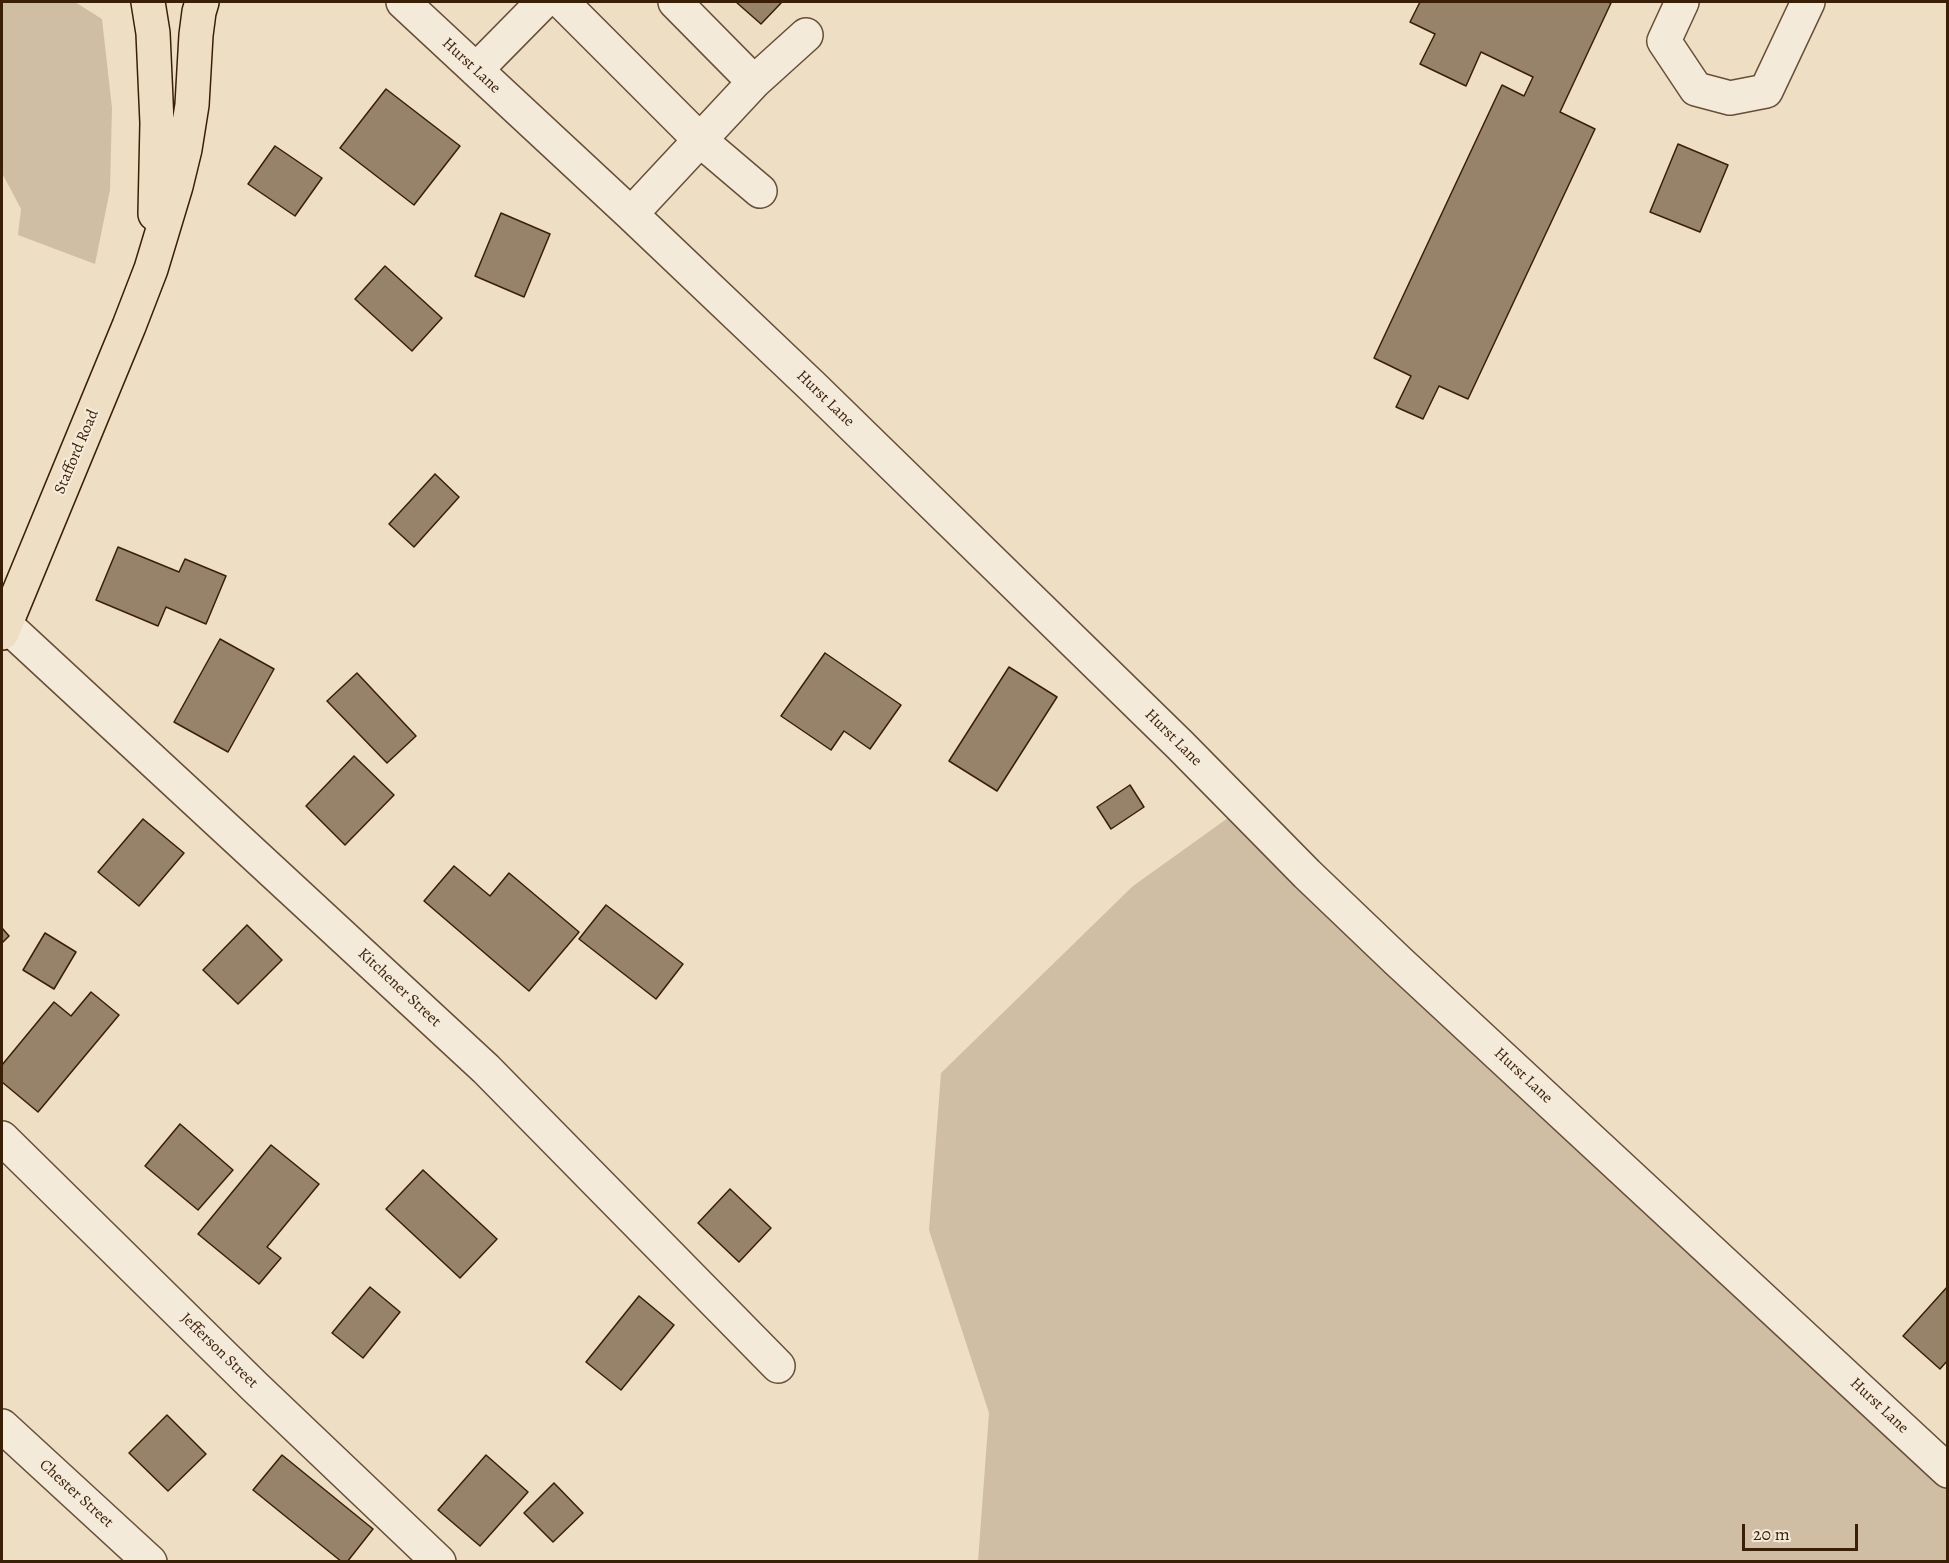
<!DOCTYPE html>
<style>
body{margin:0}
#map{position:relative;width:1949px;height:1563px;overflow:hidden;background:#eedfc4;font-family:Alegreya,serif}
canvas{display:block}
.frame{position:absolute;inset:0;border:3px solid #391f06;pointer-events:none}
.scale{position:absolute;left:1742px;top:1524px;width:116px;height:27px;box-sizing:border-box;border:3px solid #391f06;border-top:0;padding-left:8px;font-size:18px;line-height:21px;white-space:nowrap;color:#391f06;-webkit-text-stroke:4px #f4ead9;paint-order:stroke}
</style>
<div id="map">
<canvas width="1949" height="1563"></canvas>
<div class="frame"></div>
<div class="scale">20 m</div>
</div>
<script>
const g = document.querySelector('canvas').getContext('2d');
g.lineJoin = 'round';
function fillPath(path, color) { g.fillStyle = color; g.fill(path, 'evenodd'); }
const toPath = rows => new Path2D(rows.map(r => 'M' + r).join(''));
function stroke(path, color, width, dash) { g.strokeStyle = color; g.lineWidth = width; g.lineCap = dash ? 'butt' : 'round'; g.setLineDash(dash || []); g.stroke(path); }
function label(font, color, halo, rows, align = 'center') {
  g.font = font + ' Alegreya,serif'; g.lineWidth = 4.5; g.setLineDash([]); g.textBaseline = 'middle'; g.strokeStyle = halo; g.fillStyle = color; for (const [text, x, y, turn = 0] of rows) {
    g.save(); g.translate(x, y); g.rotate((+turn || 0) * Math.PI / 180); g.textAlign = isNaN(turn) ? turn : align; if (halo) g.strokeText(text, 0, 0); g.fillText(text, 0, 0); g.restore();
  }
}
fillPath(toPath([
 [2,2,75,2,102,19,112,108,110,190,95,264,18,235,21,209,2,173],
 [1246,805,1947,1463,1947,1561,978,1561,989,1413,929,1230,941,1073,1133,886]
]), '#cfbea4');
const building = toPath([
 [736,2,782,2,761,24,736,2],
 [1420,2,1608,2,1611,3,1560,112,1595,129,1468,399,1439,386,1423,419,1396,407,1411,376,1374,358,1502,85,1524,96,1533,77,1481,52,1466,86,1420,64,1435,34,1410,22,1420,2],
 [386,89,460,146,414,205,340,148,386,89],
 [1678,144,1728,165,1700,232,1650,212,1678,144],
 [275,146,322,178,295,216,248,184,275,146],
 [501,213,550,234,524,297,475,276,501,213],
 [385,266,442,318,412,351,355,299,385,266],
 [435,474,459,497,414,547,389,524,435,474],
 [118,547,179,572,185,559,226,576,206,624,166,607,158,626,96,600,118,547],
 [220,639,274,669,228,752,174,722,220,639],
 [825,653,901,705,870,749,844,731,831,750,781,716,825,653],
 [1009,667,1057,697,997,791,949,761,1009,667],
 [357,673,416,736,387,763,327,701,357,673],
 [354,756,394,795,345,845,306,806,354,756],
 [1130,785,1144,807,1111,829,1097,807,1130,785],
 [143,819,184,853,139,906,98,872,143,819],
 [454,866,490,896,509,873,579,932,529,991,424,901,454,866],
 [606,905,683,964,656,999,579,939,606,905],
 [247,925,282,960,238,1004,203,970,247,925],
 [2,928,9,936,2,943,2,928],
 [45,933,76,952,54,989,23,970,45,933],
 [91,992,119,1015,38,1112,2,1082,2,1065,54,1002,71,1016,91,992],
 [180,1124,233,1170,198,1210,145,1166,180,1124],
 [271,1145,319,1184,267,1247,281,1258,259,1284,198,1234,271,1145],
 [423,1170,497,1239,460,1278,386,1209,423,1170],
 [730,1189,771,1228,739,1262,698,1223,730,1189],
 [1948,1286,1948,1360,1940,1369,1903,1336,1948,1286],
 [370,1287,400,1312,363,1358,332,1333,370,1287],
 [639,1296,674,1325,621,1390,586,1362,639,1296],
 [167,1415,206,1454,168,1491,129,1453,167,1415],
 [282,1455,373,1529,347,1562,342,1562,253,1490,282,1455],
 [486,1455,528,1492,480,1546,438,1510,486,1455],
 [554,1483,583,1513,553,1542,524,1513,554,1483]
]);
fillPath(building, '#978369');
stroke(building, '#391f06', 1.5);
const minor = toPath([
 [403,2,631,214,813,387,1180,745,1307,874,1397,960,1948,1471],
 [562,2,700,140,760,191],
 [1682,2,1664,41,1696,89,1730,98,1766,91,1808,2],
 [476,70,543,2],
 [754,82,806,35],
 [631,214,754,82,675,2],
 [5,624,486,1069,778,1366],
 [2,1138,254,1386,439,1562],
 [2,1426,150,1562]
]);
const major = toPath([
 [148,2,153,33,157,123,155,214],
 [2,633,129,326,151,269,176,186,185,149,192,105,196,35,199,12,202,2]
]);
stroke(minor, '#664f36', 36);
stroke(major, '#391f06', 36);
stroke(minor, '#f4ead9', 33);
stroke(major, '#eedfc4', 33);
label('16px', '#391f06', '#f4ead9', [
 ["Hurst Lane",471,66,43],
 ["Hurst Lane",825,399,44],
 ["Stafford Road",77,452,-67],
 ["Hurst Lane",1173,738,45],
 ["Kitchener Street",399,988,43],
 ["Hurst Lane",1523,1076,43],
 ["Jefferson Street",219,1351,44],
 ["Hurst Lane",1879,1406,43],
 ["Chester Street",76,1494,42]
]);
</script>
